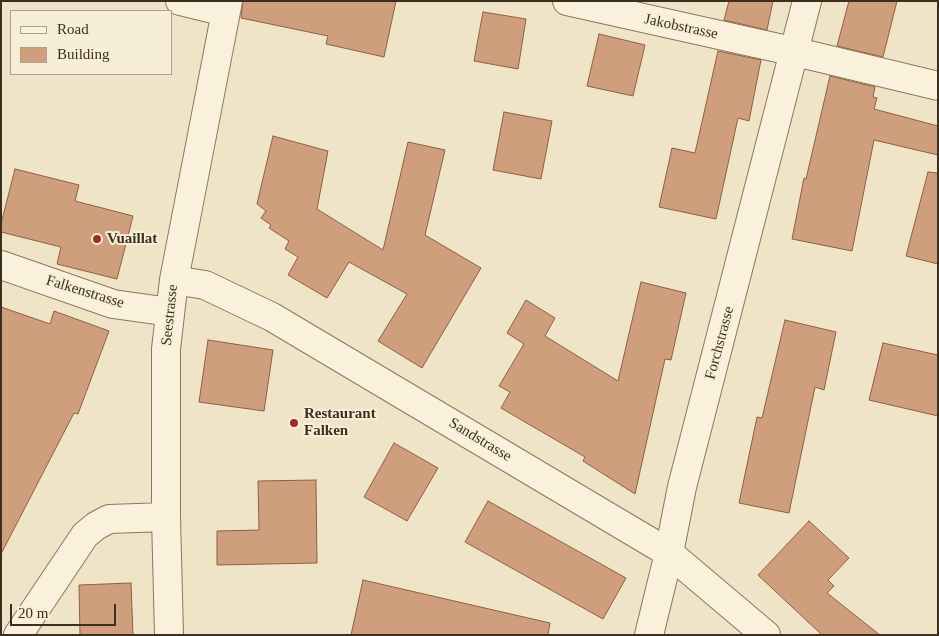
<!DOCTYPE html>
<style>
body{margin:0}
#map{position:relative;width:939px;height:636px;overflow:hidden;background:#f0e4c8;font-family:"Times New Roman",serif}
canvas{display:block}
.frame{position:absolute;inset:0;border:2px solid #3d2e20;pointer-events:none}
.legend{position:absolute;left:10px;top:10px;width:162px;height:65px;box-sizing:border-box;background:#f7eed8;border:1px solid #ada18e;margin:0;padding:6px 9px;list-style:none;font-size:15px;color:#3d2e20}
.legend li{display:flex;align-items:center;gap:10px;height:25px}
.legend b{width:25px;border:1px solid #ada18e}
.scale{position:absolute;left:10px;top:604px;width:106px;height:22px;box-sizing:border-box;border:2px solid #3d2e20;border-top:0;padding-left:6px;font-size:15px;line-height:18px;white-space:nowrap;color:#3d2e20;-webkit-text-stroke:4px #f7eed8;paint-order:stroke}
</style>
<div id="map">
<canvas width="939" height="636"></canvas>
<div class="frame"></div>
<ul class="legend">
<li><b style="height:6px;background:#faf1dc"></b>Road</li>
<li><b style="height:14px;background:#cf9f7d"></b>Building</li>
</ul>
<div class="scale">20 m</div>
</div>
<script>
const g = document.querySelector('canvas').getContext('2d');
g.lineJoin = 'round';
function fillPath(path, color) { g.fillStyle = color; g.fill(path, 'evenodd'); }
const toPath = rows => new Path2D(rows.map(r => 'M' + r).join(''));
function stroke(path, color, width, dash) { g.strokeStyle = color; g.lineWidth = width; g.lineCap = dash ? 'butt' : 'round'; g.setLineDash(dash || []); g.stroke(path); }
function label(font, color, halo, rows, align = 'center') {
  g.font = font + ' "Times New Roman",serif'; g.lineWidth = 4; g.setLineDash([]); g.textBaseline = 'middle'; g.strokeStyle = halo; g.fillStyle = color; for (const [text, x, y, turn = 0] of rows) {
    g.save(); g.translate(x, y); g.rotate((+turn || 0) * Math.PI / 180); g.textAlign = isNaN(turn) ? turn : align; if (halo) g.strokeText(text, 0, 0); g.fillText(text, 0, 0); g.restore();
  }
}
const building = toPath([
 [243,1,396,1,384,57,326,44,328,36,241,18,243,1],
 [729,1,773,1,767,30,724,20,729,1],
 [849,1,897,1,883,57,837,46,849,1],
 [483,12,526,19,518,69,474,61,483,12],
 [599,34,645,45,633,96,587,86,599,34],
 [718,51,761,60,749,121,738,118,716,219,659,207,672,148,695,153,718,51],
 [830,76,875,87,873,97,877,98,874,109,938,126,938,155,874,140,852,251,792,239,804,178,806,179,830,76],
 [504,112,552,121,541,179,493,170,504,112],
 [273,136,328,151,317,209,383,250,408,142,445,150,425,235,481,268,422,368,378,341,407,294,349,262,327,298,288,275,298,257,285,249,289,241,269,228,271,225,261,218,266,211,257,204,273,136],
 [15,169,79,185,75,201,133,216,117,279,57,264,61,247,1,232,1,224,15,169],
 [928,172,938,173,938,264,906,256,928,172],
 [641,282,686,293,671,360,665,359,635,494,583,461,585,457,501,408,510,392,499,386,524,344,507,333,526,300,555,318,545,336,618,381,641,282],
 [1,307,50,324,54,311,109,331,78,414,74,413,1,554,1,307],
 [785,320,836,332,824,390,815,387,789,513,739,503,757,417,762,418,785,320],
 [208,340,273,350,264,411,199,402,208,340],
 [883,343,938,355,938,416,869,400,883,343],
 [394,443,438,468,407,521,364,497,394,443],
 [316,480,317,563,217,565,217,531,259,530,258,481,316,480],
 [488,501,626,578,603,619,465,542,488,501],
 [809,521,849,558,828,580,834,586,827,593,880,635,822,635,758,575,809,521],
 [363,580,550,623,548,635,351,635,363,580],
 [131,583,133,635,80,635,79,585,131,583]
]);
fillPath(building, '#cf9f7d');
stroke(building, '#8d5f41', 1);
const minor = toPath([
 [180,1,225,12],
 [567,1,796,52,938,86],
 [1,265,113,304,170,312],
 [174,280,205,285,272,317,669,553,766,635],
 [18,635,85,535,96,526,109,519,166,517],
 [169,635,166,517,166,349,174,280,228,1],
 [649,635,669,553,682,487,807,1]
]);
stroke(minor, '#8d765c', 30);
stroke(minor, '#faf1dc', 28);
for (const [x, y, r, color] of [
 [97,239,5,"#9e2a2b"],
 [294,423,5,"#9e2a2b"]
]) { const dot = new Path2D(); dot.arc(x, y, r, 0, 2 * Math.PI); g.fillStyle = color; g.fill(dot); stroke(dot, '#f7eed8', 2); }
label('15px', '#3d2e20', '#f7eed8', [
 ["Jakobstrasse",681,27,12],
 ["Falkenstrasse",85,292,17],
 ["Seestrasse",170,315,-84],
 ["Forchstrasse",720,343,-75],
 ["Sandstrasse",480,440,31]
]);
label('bold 15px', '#3d2e20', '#f7eed8', [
 ["Vuaillat",107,239],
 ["Restaurant",304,414],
 ["Falken",304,431]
], 'left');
</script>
